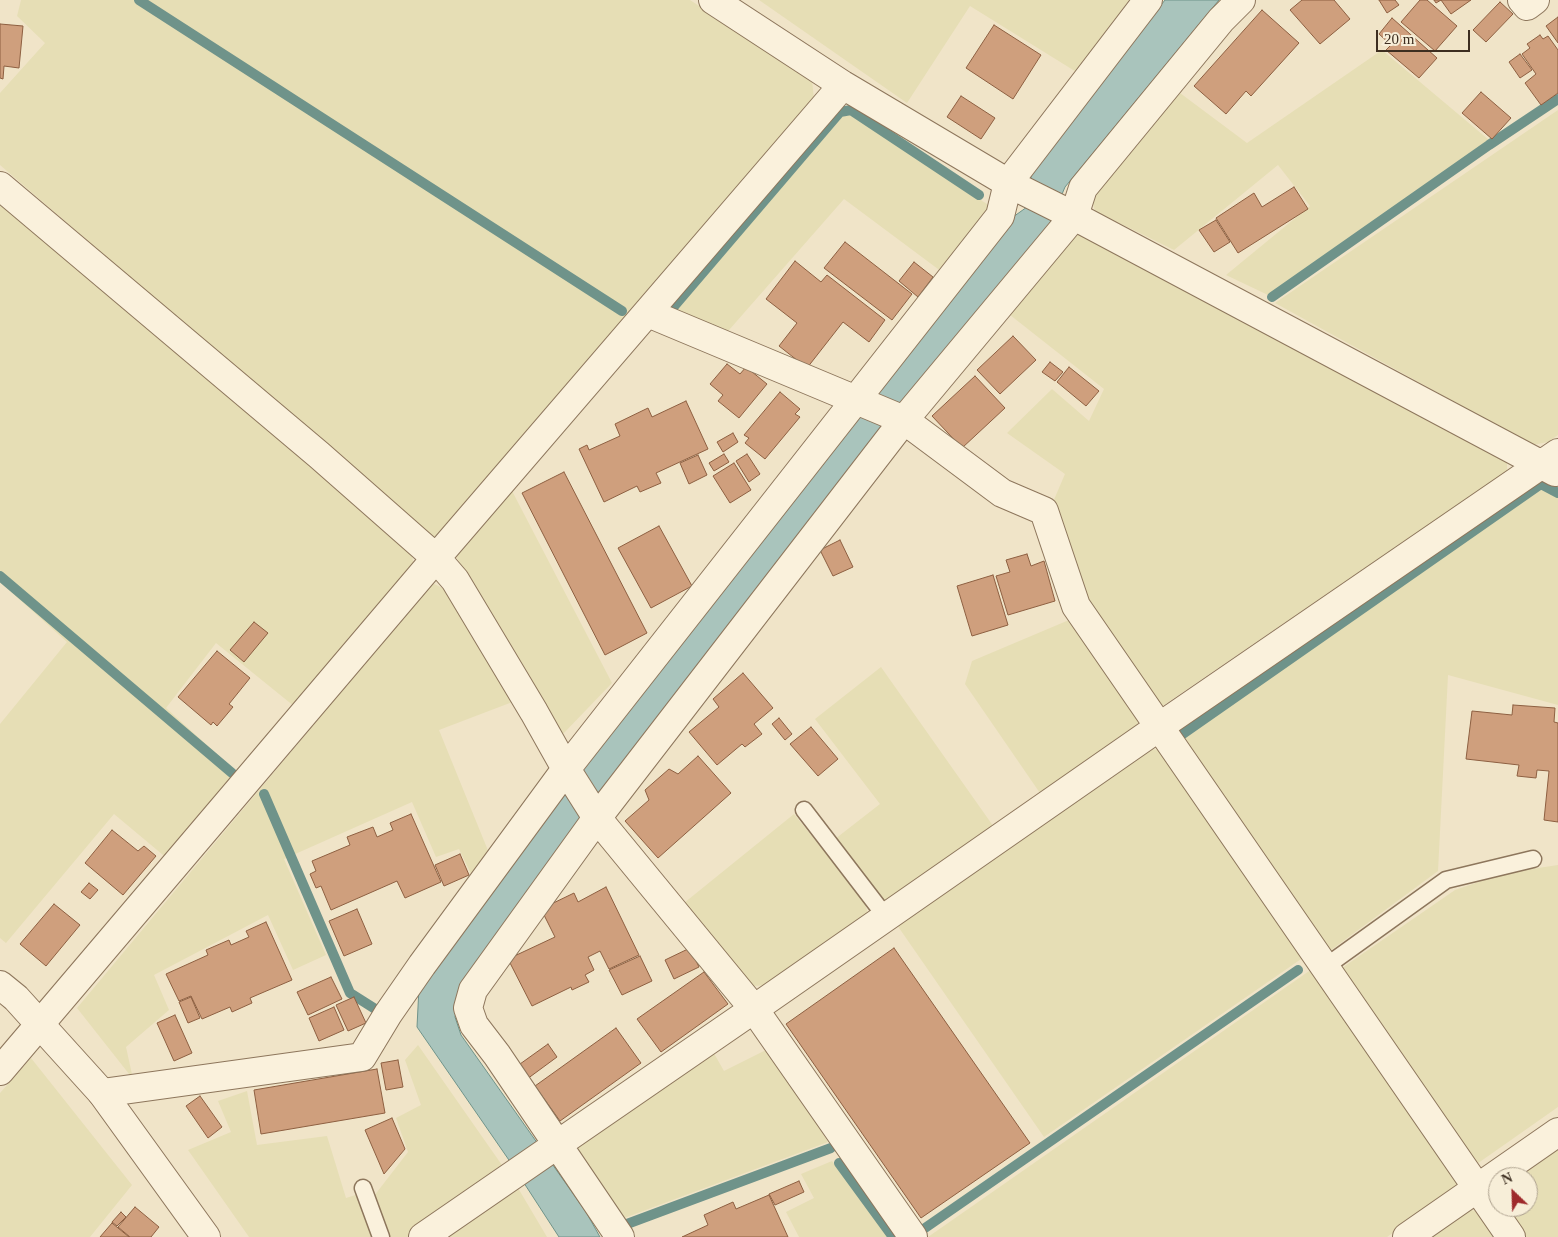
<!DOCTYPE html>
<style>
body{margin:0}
#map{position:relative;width:1558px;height:1237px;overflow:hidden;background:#f0e4c8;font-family:Georgia,serif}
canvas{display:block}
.north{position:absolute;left:1488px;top:1167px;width:50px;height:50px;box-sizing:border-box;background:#f7eed8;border:1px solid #ada18e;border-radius:50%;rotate:336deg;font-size:14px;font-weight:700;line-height:20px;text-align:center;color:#3d2e20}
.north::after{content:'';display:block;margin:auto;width:18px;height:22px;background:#9e2a2b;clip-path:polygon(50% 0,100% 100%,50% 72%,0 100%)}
.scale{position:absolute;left:1376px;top:30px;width:94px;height:22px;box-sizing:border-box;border:2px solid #3d2e20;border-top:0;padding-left:6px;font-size:15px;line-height:18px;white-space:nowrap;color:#3d2e20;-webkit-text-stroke:4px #f7eed8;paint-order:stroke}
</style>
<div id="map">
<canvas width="1558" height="1237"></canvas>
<div class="north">N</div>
<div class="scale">20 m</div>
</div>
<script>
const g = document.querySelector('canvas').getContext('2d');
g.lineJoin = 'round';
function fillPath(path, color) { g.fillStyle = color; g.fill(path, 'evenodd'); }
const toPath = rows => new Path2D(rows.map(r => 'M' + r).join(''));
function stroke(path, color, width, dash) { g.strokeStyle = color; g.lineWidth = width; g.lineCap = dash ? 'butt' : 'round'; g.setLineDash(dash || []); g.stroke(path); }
fillPath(toPath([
 [21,0,690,0,812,80,814,99,448,530,432,538,0,165,0,93,45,43,17,16],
 [759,0,1129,0,1078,73,970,6,907,103],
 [1382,50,1489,140,1268,295,1226,275,1310,206,1278,165,1174,250,1095,211,1091,196,1180,93,1247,143],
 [1558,110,1558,435,1548,442,1533,445,1275,303],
 [841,114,851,115,990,206,942,272,844,199,722,338,672,314],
 [0,196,411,549,414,567,300,711,216,643,166,708,239,774,169,860,114,814,6,943,0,938,0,724,67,642,0,582],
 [1076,229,1507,461,1507,471,1158,709,1086,605,1050,509,1065,474,1007,433,1052,389,1089,421,1104,389,1005,311],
 [1541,479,1558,489,1558,705,1448,675,1438,871,1327,953,1174,732],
 [511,489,612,683,563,734,455,555],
 [432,583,455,594,515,701,439,730,489,853,473,878,459,849,436,857,412,802,284,859,326,955,293,970,268,915,154,975,169,1010,126,1047,133,1079,77,1008],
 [1069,620,1139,717,1136,732,1042,796,965,684,972,661],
 [881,667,996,830,891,902,881,899,835,839,880,804,815,719],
 [1149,749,1161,750,1304,957,1044,1137,897,925],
 [794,814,863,899,869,916,768,985,753,986,684,903],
 [1558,865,1558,1107,1474,1166,1339,970,1455,890,1505,873],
 [1312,969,1457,1179,1455,1190,1387,1237,928,1237],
 [418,1045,504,1168,408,1237,390,1237,374,1196,408,1152,396,1118,421,1105,405,1060],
 [770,1048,828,1142,619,1220,574,1147,712,1050,724,1071],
 [31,1058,132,1185,90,1237,0,1237,0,1093],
 [247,1091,257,1145,327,1136,346,1198,359,1194,373,1237,249,1237,188,1150,231,1132,218,1101],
 [1558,1143,1558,1237,1521,1237,1500,1207,1528,1207,1528,1177,1508,1177],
 [832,1161,888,1237,799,1237,786,1212,814,1198,801,1174],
 [518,1188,547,1237,448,1237],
 [1464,1208,1475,1211,1494,1237,1424,1237]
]), '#e6deb5');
const water = toPath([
 [1165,0,1219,0,1065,187,1047,230,460,994,455,1017,461,1035,586,1212,600,1237,559,1237,511,1163,417,1027,419,987,564,790,1013,217,1027,207,1032,169,1165,0]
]);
fillPath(water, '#a9c4bc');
stroke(water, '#6f938a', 1);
stroke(toPath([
 [139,0,622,311],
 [1272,297,1489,145,1558,99],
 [670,311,840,112,851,110,979,195],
 [0,576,232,773],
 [1180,736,1541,484,1558,493],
 [264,794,350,993,380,1012],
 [839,1163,893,1237],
 [627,1224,831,1148],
 [925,1228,1298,970]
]), '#6f938a', 10);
const building = toPath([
 [1302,0,1334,0,1350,19,1320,44,1290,10,1302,0],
 [1379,0,1395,0,1399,5,1387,13,1379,0],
 [1420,0,1427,0,1457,26,1435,51,1401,22,1420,0],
 [1434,0,1471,0,1451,14,1441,0,1436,3,1434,0],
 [1500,2,1513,14,1486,42,1473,30,1500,2],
 [1262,10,1299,43,1251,96,1246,91,1226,114,1194,86,1262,10],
 [1558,17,1558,43,1546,26,1558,17],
 [1392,18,1437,58,1419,78,1386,50,1391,45,1379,34,1392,18],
 [0,24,23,26,19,68,4,66,3,79,0,78,0,24],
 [994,25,1041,55,1013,99,966,68,994,25],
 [1540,35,1543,39,1548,36,1558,50,1558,93,1541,105,1525,83,1536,74,1522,54,1530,48,1527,44,1540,35],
 [1520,54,1532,70,1520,78,1509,62,1520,54],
 [1481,92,1511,118,1492,139,1462,113,1481,92],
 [961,96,995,118,981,139,947,117,961,96],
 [1294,187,1308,209,1238,253,1216,218,1254,193,1262,207,1294,187],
 [1216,220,1230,242,1214,252,1199,230,1216,220],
 [845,242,912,294,892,320,824,268,845,242],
 [795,261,821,282,827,275,885,320,869,342,843,322,807,368,779,346,797,323,766,299,795,261],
 [914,262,933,277,918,297,899,281,914,262],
 [1013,336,1036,360,1000,394,977,370,1013,336],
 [1050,362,1063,372,1055,381,1042,372,1050,362],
 [727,364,740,374,746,367,767,384,739,418,718,401,723,395,710,384,727,364],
 [1069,367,1099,391,1086,406,1057,382,1069,367],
 [975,376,1005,408,962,448,932,416,975,376],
 [780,392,800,409,795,414,800,417,765,459,745,443,749,438,744,435,780,392],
 [686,401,708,449,656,473,661,483,640,492,637,486,604,502,579,449,587,445,589,450,620,436,615,424,648,408,652,417,686,401],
 [733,433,738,442,723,452,717,442,733,433],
 [724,454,729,462,714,471,709,463,724,454],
 [747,454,760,474,749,482,736,461,747,454],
 [698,455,707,475,689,484,680,463,698,455],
 [734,463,751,490,730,503,713,476,734,463],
 [564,472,647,633,605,655,522,493,564,472],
 [659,526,692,586,651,608,618,548,659,526],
 [840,540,853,567,833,576,820,550,840,540],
 [1027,554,1031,566,1044,561,1055,601,1008,615,996,576,1010,572,1006,560,1027,554],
 [993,575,1008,625,972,636,957,586,993,575],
 [254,622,268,633,244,662,230,650,254,622],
 [217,651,250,678,229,704,233,707,217,726,213,722,211,725,178,697,217,651],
 [743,673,773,708,754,724,762,734,745,747,742,744,717,765,689,732,719,707,713,699,743,673],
 [1513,705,1555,708,1554,722,1558,723,1558,822,1544,820,1549,771,1537,770,1536,778,1517,776,1519,765,1466,759,1472,711,1512,715,1513,705],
 [779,718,792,734,785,740,772,724,779,718],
 [811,727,838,759,818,776,790,744,811,727],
 [698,756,731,793,658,858,625,821,649,800,645,790,669,769,678,774,698,756],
 [411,814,441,882,405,898,397,881,331,910,321,886,316,888,310,874,316,871,312,861,350,845,347,837,373,827,377,837,393,830,390,823,411,814],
 [112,830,138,851,144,846,156,856,123,895,85,863,112,830],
 [460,854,469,875,444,886,435,865,460,854],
 [89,883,98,890,90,899,81,892,89,883],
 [606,887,639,955,609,969,600,951,588,957,594,970,585,975,589,982,572,990,571,987,532,1006,508,959,555,937,541,909,574,893,578,902,606,887],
 [54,904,80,925,46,966,20,944,54,904],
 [357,909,372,944,344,956,329,921,357,909],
 [266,922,292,980,250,998,252,1003,232,1012,230,1007,202,1019,191,996,179,1001,166,974,208,955,206,950,229,940,231,945,249,937,246,931,266,922],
 [690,948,699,967,674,979,665,960,690,948],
 [894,948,1030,1143,921,1218,786,1024,894,948],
 [640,956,652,981,622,995,609,970,640,956],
 [704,972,728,1004,661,1052,637,1019,704,972],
 [331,977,342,999,308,1015,297,992,331,977],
 [191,997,200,1018,188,1023,179,1002,191,997],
 [354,997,366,1023,348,1031,336,1005,354,997],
 [334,1007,344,1030,319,1041,309,1018,334,1007],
 [175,1015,192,1053,174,1061,157,1023,175,1015],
 [616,1028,641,1063,560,1121,535,1086,616,1028],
 [548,1044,557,1057,523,1082,513,1069,548,1044],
 [398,1060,403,1087,386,1090,381,1063,398,1060],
 [377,1069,385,1113,261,1134,254,1090,377,1069],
 [200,1096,222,1127,208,1138,186,1106,200,1096],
 [392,1118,405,1149,384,1174,365,1130,392,1118],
 [799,1181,804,1192,775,1205,769,1194,799,1181],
 [769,1195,788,1237,682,1237,708,1225,704,1215,733,1202,736,1209,769,1195],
 [135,1207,159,1227,151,1237,130,1237,118,1227,135,1207],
 [121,1212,126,1217,117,1226,112,1222,121,1212],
 [112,1223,129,1237,100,1237,112,1223]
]);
fillPath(building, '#cf9f7d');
stroke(building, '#8d5f41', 1);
const service = toPath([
 [804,810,886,917],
 [1325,967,1446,880,1533,859],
 [363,1188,381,1237]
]);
const minor = toPath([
 [713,0,843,85,1008,183,1074,216,1555,472],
 [1522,0,1527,6,1535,0],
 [0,186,319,455,436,558,455,580,534,712,566,769,597,818,754,1009,913,1237],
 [648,313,904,420,1002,493,1044,511,1076,606,1511,1237],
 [0,1071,436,558,843,85],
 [102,1093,362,1057,388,1014,422,965,566,769,1000,216,1008,183,1148,0],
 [423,1237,754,1009,1159,727,1558,453],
 [620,1237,497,1055,474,1025,468,1008,473,990,597,818,904,420,1074,216,1083,188,1221,20,1241,0],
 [1407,1237,1558,1132]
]);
const tertiary = toPath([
 [0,985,16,998,102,1093,206,1237]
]);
stroke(service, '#8d765c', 19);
stroke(minor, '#8d765c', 30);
stroke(tertiary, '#8d765c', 30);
stroke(service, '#faf1dc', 16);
stroke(minor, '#faf1dc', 28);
stroke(tertiary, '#faf1dc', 28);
</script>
